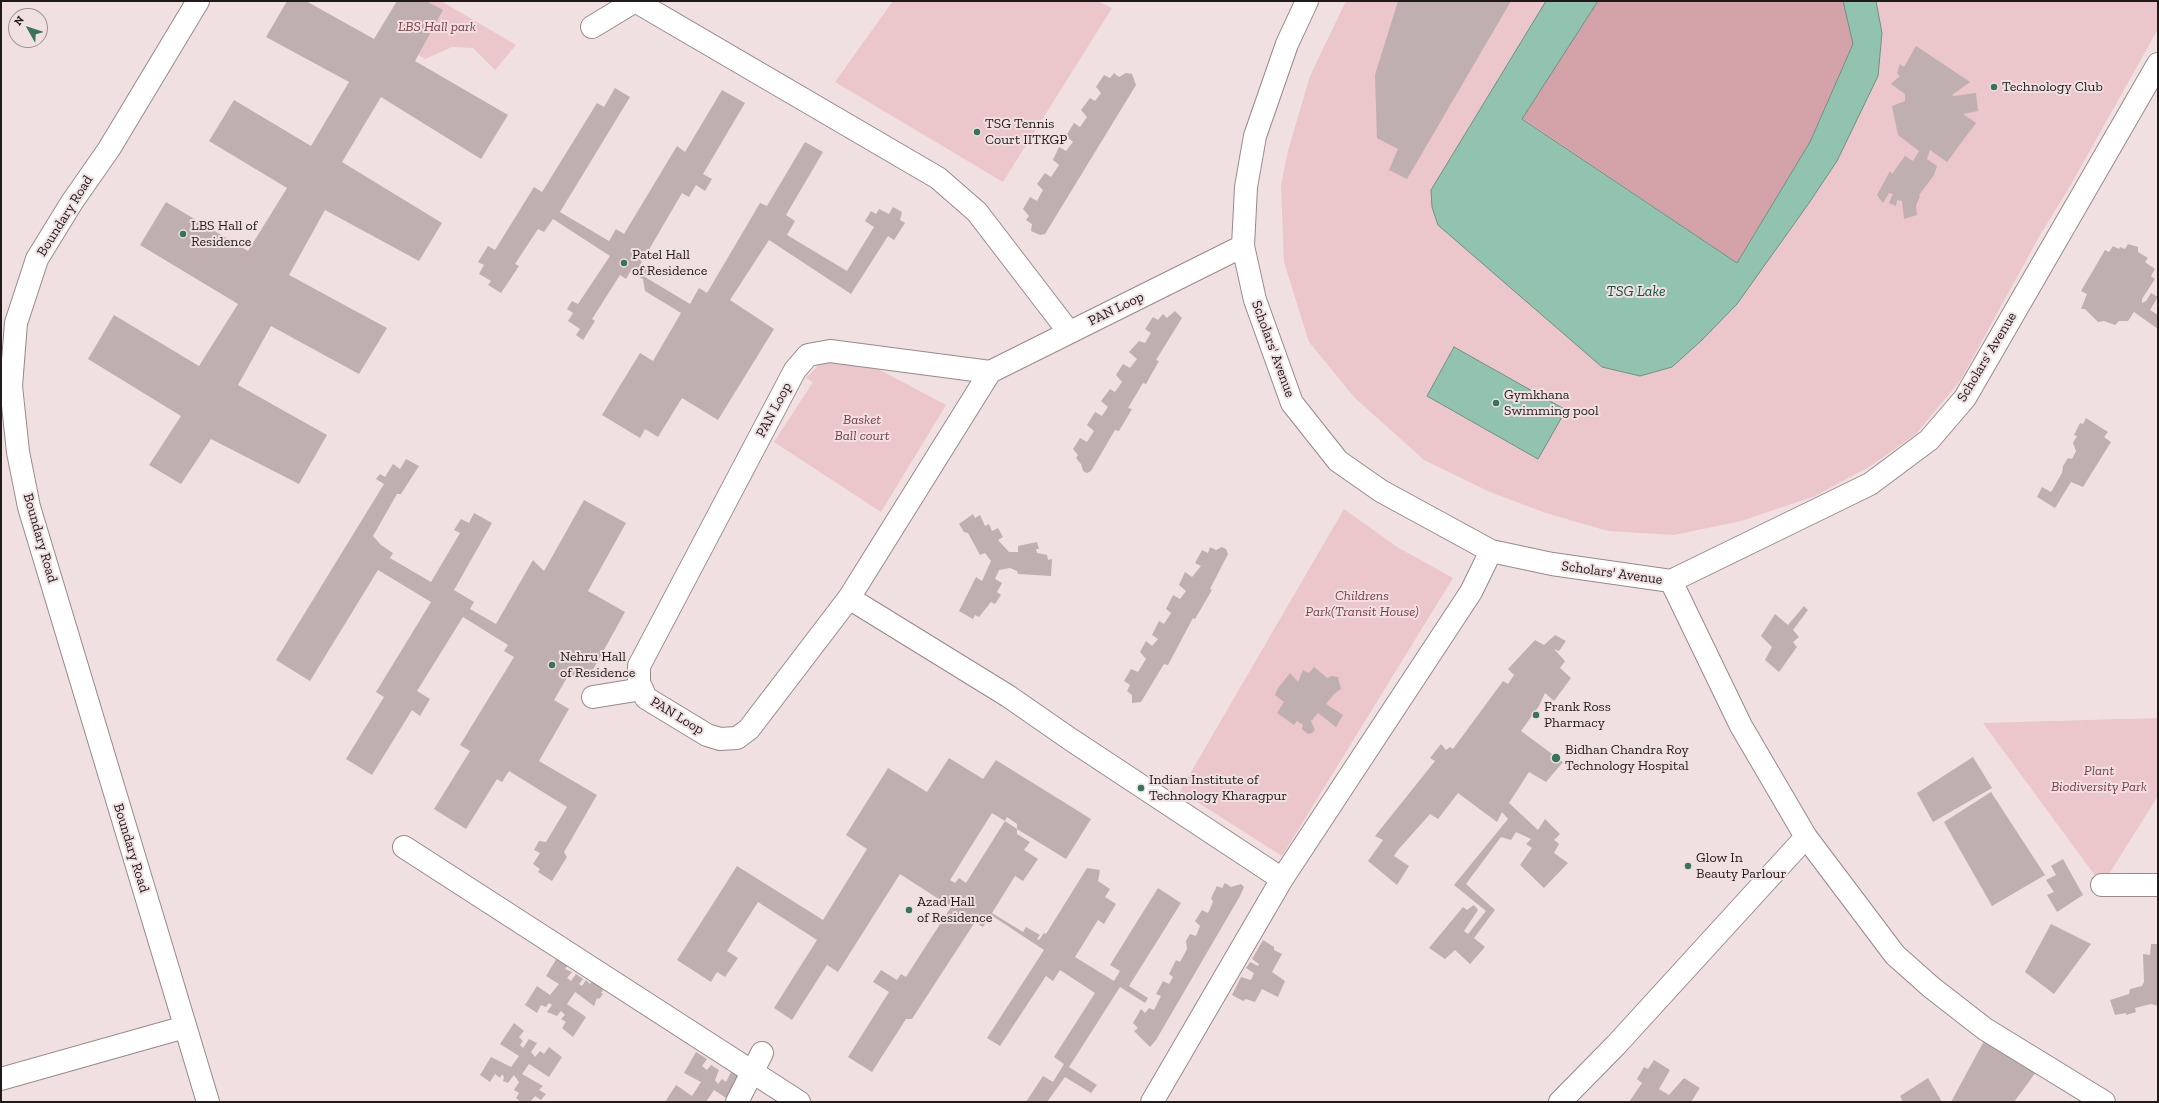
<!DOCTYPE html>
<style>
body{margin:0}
#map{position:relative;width:2159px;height:1103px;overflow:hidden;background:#f0e0e1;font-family:"Zilla Slab",serif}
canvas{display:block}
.frame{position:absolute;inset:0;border:2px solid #201a1a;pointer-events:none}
.north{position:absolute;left:8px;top:8px;width:40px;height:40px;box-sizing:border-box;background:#f0e0e1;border:1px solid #9d9191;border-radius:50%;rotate:309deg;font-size:11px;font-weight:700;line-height:16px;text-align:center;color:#201a1a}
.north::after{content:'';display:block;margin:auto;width:14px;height:18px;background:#37735e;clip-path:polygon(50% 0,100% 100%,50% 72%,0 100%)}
</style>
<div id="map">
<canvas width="2159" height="1103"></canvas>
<div class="frame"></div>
<div class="north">N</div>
</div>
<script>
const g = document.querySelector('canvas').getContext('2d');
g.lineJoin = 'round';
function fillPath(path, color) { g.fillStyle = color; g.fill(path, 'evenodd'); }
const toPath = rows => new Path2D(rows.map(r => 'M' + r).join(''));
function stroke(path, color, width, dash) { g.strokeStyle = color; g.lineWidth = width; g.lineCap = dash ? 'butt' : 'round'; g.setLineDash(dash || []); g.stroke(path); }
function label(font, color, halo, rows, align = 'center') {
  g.font = font + ' "Zilla Slab",serif'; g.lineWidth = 4; g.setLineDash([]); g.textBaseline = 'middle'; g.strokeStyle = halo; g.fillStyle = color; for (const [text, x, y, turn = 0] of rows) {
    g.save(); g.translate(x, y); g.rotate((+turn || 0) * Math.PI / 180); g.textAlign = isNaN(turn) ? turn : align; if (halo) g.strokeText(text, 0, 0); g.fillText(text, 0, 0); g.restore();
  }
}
fillPath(toPath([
 [424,1,441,1,516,45,495,70,473,48,452,47,425,59,398,42],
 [893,1,1098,1,1112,8,1003,182,835,82],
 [1346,1,2158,1,2158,29,2069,188,2040,235,1960,381,1916,434,1869,467,1815,496,1741,521,1674,535,1608,531,1546,513,1490,492,1424,460,1354,397,1309,342,1284,262,1281,185,1288,151,1310,76],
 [826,358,863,361,946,405,881,512,774,442,813,382,806,378],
 [1344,509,1397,547,1453,578,1282,856,1180,791],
 [2158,718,2158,796,2102,885,1983,723]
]), '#ebc6ca');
fillPath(toPath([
 [1598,1,1843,1,1853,44,1810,142,1737,263,1522,118]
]), '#d4a3a9');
const water = toPath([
 [1546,1,1598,1,1522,119,1737,263,1810,142,1853,44,1843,1,1876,1,1882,33,1878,76,1837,161,1809,203,1737,304,1702,340,1672,367,1640,376,1602,367,1438,225,1432,207,1431,190,1546,1],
 [1454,347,1566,410,1538,459,1427,396,1454,347]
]);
fillPath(water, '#92c3b0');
stroke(water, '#709083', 1);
fillPath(toPath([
 [287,1,306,1,374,39,397,1,426,1,443,10,415,61,508,115,481,159,381,97,342,162,442,223,419,261,325,210,289,275,387,328,359,374,271,326,238,385,327,435,299,484,211,439,181,484,149,465,181,416,88,359,114,315,199,366,238,304,140,245,166,202,248,251,287,188,209,141,234,100,311,146,349,82,266,37],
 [1398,1,1511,1,1407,179,1389,170,1398,149,1377,138,1375,75],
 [1916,46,1970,82,1952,95,1954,96,1976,93,1978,111,1963,114,1976,123,1947,162,1930,150,1927,159,1937,166,1934,175,1919,195,1920,196,1916,206,1917,215,1904,219,1902,201,1897,200,1896,206,1889,203,1893,194,1889,193,1883,203,1877,195,1890,171,1892,174,1905,156,1913,161,1919,151,1898,135,1892,106,1905,101,1905,94,1891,84,1900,76,1897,73,1900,64,1904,67],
 [1114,73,1119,77,1126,73,1132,74,1136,85,1045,234,1040,235,1031,231,1032,224,1026,220,1029,216,1023,209,1030,197,1037,201,1043,190,1037,184,1045,173,1051,177,1059,165,1053,160,1059,147,1066,151,1073,142,1066,136,1074,123,1080,127,1087,117,1081,110,1090,98,1095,101,1101,93,1096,87,1104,75,1110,78],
 [615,88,630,97,560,212,609,241,616,229,624,234,677,146,685,152,722,90,745,103,703,174,712,179,705,191,696,185,689,197,682,193,640,265,649,271,645,277,690,304,699,288,707,293,760,203,767,206,805,142,823,152,786,215,795,221,787,235,847,271,874,227,865,221,871,211,876,214,879,209,889,214,893,207,902,212,900,220,905,223,894,240,888,236,851,294,769,240,730,300,774,329,718,420,682,398,658,437,645,429,640,438,602,415,640,353,653,361,681,313,645,291,643,279,630,272,626,279,620,275,592,319,595,321,583,340,576,335,580,329,568,321,573,313,567,309,572,301,578,304,610,256,553,219,544,232,538,229,515,264,519,266,501,293,488,285,491,281,479,274,484,265,478,262,488,246,495,250,534,187,542,192,597,103,604,107],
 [2128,244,2138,247,2138,252,2148,258,2145,262,2155,269,2151,276,2155,279,2142,299,2142,303,2146,301,2151,293,2158,297,2150,310,2158,315,2158,329,2134,312,2128,321,2119,321,2115,325,2104,321,2098,322,2085,309,2081,309,2087,294,2081,291,2105,250,2109,252,2113,246,2119,249,2120,247,2125,249],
 [1175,311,1182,318,1156,360,1159,361,1146,384,1143,383,1128,408,1132,409,1119,431,1115,430,1091,471,1087,473,1083,471,1081,464,1076,458,1078,455,1073,449,1080,438,1087,442,1094,431,1087,425,1095,412,1102,416,1108,407,1101,401,1110,389,1115,392,1122,382,1116,375,1123,364,1130,368,1137,359,1129,352,1139,341,1145,343,1151,333,1145,329,1153,317,1158,320,1163,314,1167,318],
 [2086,418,2108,432,2104,437,2111,442,2083,487,2071,482,2055,508,2037,497,2042,487,2051,492,2062,473,2063,466,2068,458,2072,459,2076,451,2073,443,2077,436,2074,435,2080,423,2083,424],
 [406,459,419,466,401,494,397,494,373,536,381,545,393,553,390,558,431,582,460,533,454,530,461,519,469,523,474,513,492,523,454,590,474,602,470,609,496,624,533,560,544,571,584,500,626,523,588,591,625,612,590,675,582,670,577,679,569,674,554,700,569,709,539,761,597,795,564,852,567,857,552,881,538,872,540,869,533,864,540,853,534,850,539,841,546,842,567,807,509,771,502,782,497,779,466,829,434,809,470,751,460,745,514,657,504,651,508,645,463,617,417,691,430,699,420,716,412,710,372,775,346,759,384,697,376,692,431,602,378,570,310,681,276,660,384,484,376,479,380,474,385,477,393,464,400,469],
 [973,514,975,518,980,515,985,526,989,524,992,531,998,528,1003,537,998,540,1009,552,1018,552,1018,546,1037,542,1039,549,1036,549,1037,553,1047,555,1048,560,1052,559,1051,576,1018,574,1017,571,1010,568,999,570,995,579,1002,583,997,592,1001,595,995,604,991,602,979,617,975,615,973,619,959,611,976,577,982,581,991,561,985,553,980,555,968,533,964,532,959,524],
 [1210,547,1216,550,1222,547,1226,549,1228,554,1210,589,1212,590,1195,619,1193,618,1168,665,1164,664,1141,702,1132,703,1132,695,1127,691,1130,685,1124,681,1131,669,1138,672,1146,659,1140,652,1146,641,1152,646,1158,639,1152,635,1159,621,1164,624,1171,613,1166,609,1173,595,1180,599,1186,591,1179,585,1185,572,1192,577,1201,566,1195,563,1202,550,1208,553],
 [1804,606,1808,610,1793,630,1799,637,1793,642,1797,647,1779,672,1765,660,1772,647,1761,636,1775,614,1788,625],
 [1555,635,1566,641,1559,651,1554,649,1565,661,1560,668,1571,678,1554,701,1545,693,1539,706,1521,731,1563,762,1546,782,1529,772,1509,803,1538,830,1545,819,1560,834,1554,840,1559,844,1554,853,1568,863,1544,888,1520,865,1532,848,1526,844,1531,839,1516,832,1511,840,1501,837,1466,884,1495,910,1474,938,1485,947,1470,964,1455,950,1445,959,1429,948,1463,907,1467,910,1474,905,1478,910,1464,931,1468,934,1486,911,1454,885,1508,819,1502,812,1497,822,1458,793,1438,819,1430,814,1398,850,1394,856,1409,866,1397,885,1368,861,1383,840,1375,836,1435,761,1430,758,1441,744,1446,750,1450,747,1453,749,1503,681,1508,684,1514,675,1508,669,1535,640,1544,645],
 [1314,667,1327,678,1332,676,1338,677,1341,689,1334,694,1326,704,1343,715,1336,727,1318,713,1311,721,1315,730,1312,733,1308,734,1302,729,1303,725,1297,721,1294,725,1277,713,1284,702,1275,695,1278,688,1290,673,1298,682,1303,670,1309,673],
 [1973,757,1992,788,1933,822,1917,793],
 [949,758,983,779,996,760,1091,819,1066,859,1017,829,1017,824,1007,817,1005,821,992,813,950,880,955,883,959,878,966,883,1005,821,1017,829,1017,834,1030,842,1024,850,1038,859,1023,881,1015,876,992,913,1023,932,1026,927,1040,935,1037,939,1039,940,1044,933,1046,934,1087,868,1100,870,1098,881,1110,889,1105,897,1116,904,1104,924,1098,920,1075,957,1114,981,1120,971,1110,965,1158,888,1181,903,1129,986,1148,998,1145,1003,1120,987,1069,1067,1097,1085,1091,1093,1065,1077,1047,1102,1026,1102,1043,1076,1053,1082,1064,1064,1054,1057,1095,993,1060,970,1053,981,1046,976,1000,1046,987,1038,1044,950,991,915,983,927,975,922,912,1019,906,1019,872,1072,848,1057,889,992,873,982,881,970,897,980,901,974,906,977,951,907,900,874,838,972,827,965,792,1020,774,1008,817,940,758,902,727,951,738,958,725,977,717,972,711,982,677,960,737,866,823,920,867,849,846,835,888,768,927,792],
 [1991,792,2045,875,1992,906,1944,822],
 [2063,859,2083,895,2057,912,2047,895,2054,892,2046,880,2056,875,2051,866],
 [1225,883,1231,887,1241,884,1244,887,1240,896,1156,1040,1150,1047,1134,1031,1138,1028,1133,1023,1141,1009,1145,1013,1149,1008,1154,1010,1161,996,1156,994,1163,981,1169,984,1173,977,1169,974,1176,960,1180,962,1187,949,1186,941,1190,934,1196,936,1200,926,1195,921,1202,910,1208,913,1213,902,1211,898,1217,886,1222,888],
 [2051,924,2091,944,2054,994,2025,972],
 [1263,940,1274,947,1274,950,1282,954,1272,972,1285,981,1278,997,1262,989,1255,1002,1246,999,1243,1001,1232,995,1241,977,1251,980,1254,973,1246,968,1250,962,1258,966,1259,964,1252,959],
 [2151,944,2158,944,2158,1006,2151,1004,2135,1008,2136,1012,2126,1015,2126,1013,2115,1015,2110,1000,2129,994,2130,989,2142,986,2144,982,2143,954,2150,955],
 [560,953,570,962,565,969,572,972,567,978,571,981,576,974,583,979,579,984,582,986,586,980,590,984,594,976,607,985,601,993,603,994,599,999,597,998,594,1006,575,992,567,1004,586,1017,573,1037,562,1028,566,1022,561,1019,565,1015,561,1011,557,1016,547,1012,552,1005,549,1003,546,1007,541,1005,537,1013,525,1005,537,986,550,995,559,984,546,976],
 [514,1023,524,1031,519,1037,523,1041,520,1045,523,1048,529,1039,537,1043,531,1052,535,1057,540,1051,544,1054,549,1047,562,1057,549,1077,529,1064,522,1074,543,1086,539,1090,546,1094,541,1100,535,1096,530,1102,521,1102,516,1098,519,1093,514,1090,519,1082,514,1075,508,1083,503,1081,504,1077,502,1074,500,1078,495,1074,490,1082,480,1075,491,1057,511,1067,519,1056,500,1044],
 [1984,1041,2036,1072,2014,1102,1951,1102],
 [696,1052,707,1059,702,1066,707,1070,711,1065,719,1070,715,1080,718,1084,722,1079,726,1082,731,1072,742,1079,729,1100,714,1090,706,1102,665,1102,676,1085,692,1096,701,1082,684,1073],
 [1654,1060,1670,1070,1659,1089,1669,1095,1684,1078,1700,1088,1691,1102,1629,1102,1642,1083,1637,1079,1644,1067,1648,1069],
 [1928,1078,1942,1102,1903,1102,1900,1096]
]), '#bfafb1');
const minor = toPath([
 [635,1,938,178,977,212,1069,332],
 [1307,1,1287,44,1255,136,1246,187,1243,246,1255,300,1292,403,1338,461,1381,491,1491,551,1552,564,1671,581,1870,484,1929,440,1965,398,2158,64],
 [592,27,635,1],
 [990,372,849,598,749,729,737,738,720,739,707,735,646,698,639,683,639,666,795,370,808,355,830,351,990,372,1243,246],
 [1671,581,1741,726,1806,837,1895,955,1931,987,1985,1029,2104,1102],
 [849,598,1008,696,1070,739,1282,879],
 [593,697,642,689],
 [404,847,799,1102],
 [2102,885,2158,885],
 [1,1079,185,1027],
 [737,1102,762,1053],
 [1152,1102,1282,879,1471,592,1491,551],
 [1560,1102,1616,1045,1806,837]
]);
const major = toPath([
 [198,1,109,149,72,202,37,259,16,323,11,386,18,452,29,507,208,1102]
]);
stroke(minor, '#98898a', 24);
stroke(major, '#98898a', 24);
stroke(minor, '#fff', 22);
stroke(major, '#fff', 22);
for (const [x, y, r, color] of [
 [1994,87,4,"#37735e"],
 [977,132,4,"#37735e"],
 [183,234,4,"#37735e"],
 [624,263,4,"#37735e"],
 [1496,403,4,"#37735e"],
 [552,665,4,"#37735e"],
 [1536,715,4,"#37735e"],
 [1556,758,5,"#37735e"],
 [1141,788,4,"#37735e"],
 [1688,866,4,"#37735e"],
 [909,910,4,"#37735e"]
]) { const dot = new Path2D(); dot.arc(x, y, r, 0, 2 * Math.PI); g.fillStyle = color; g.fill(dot); stroke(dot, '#f0e0e1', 1.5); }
label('italic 14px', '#7c3c47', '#f0e0e1', [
 ["LBS Hall park",437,27],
 ["Basket",862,420],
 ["Ball court",862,436],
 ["Childrens",1362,596],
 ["Park(Transit House)",1362,612],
 ["Plant",2099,771],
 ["Biodiversity Park",2099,787]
]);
label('14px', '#201a1a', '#f0e0e1', [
 ["Technology Club",2002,87],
 ["TSG Tennis",985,124],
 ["Court IITKGP",985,140],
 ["LBS Hall of",191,226],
 ["Residence",191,242],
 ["Patel Hall",632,255],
 ["of Residence",632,271],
 ["Gymkhana",1504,395],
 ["Swimming pool",1504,411],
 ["Nehru Hall",560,657],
 ["of Residence",560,673],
 ["Frank Ross",1544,707],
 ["Pharmacy",1544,723],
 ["Bidhan Chandra Roy",1565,750],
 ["Technology Hospital",1565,766],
 ["Indian Institute of",1149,780],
 ["Technology Kharagpur",1149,796],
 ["Glow In",1696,858],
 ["Beauty Parlour",1696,874],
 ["Azad Hall",917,902],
 ["of Residence",917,918]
], 'left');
label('14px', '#201a1a', '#f0e0e1', [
 ["Boundary Road",65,216,-58],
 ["PAN Loop",1116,309,-26],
 ["Scholars' Avenue",1273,349,70],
 ["Scholars' Avenue",1987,357,-59],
 ["PAN Loop",774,410,-62],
 ["Boundary Road",40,538,74],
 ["Scholars' Avenue",1612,573,8],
 ["PAN Loop",677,716,31],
 ["Boundary Road",131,848,73]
]);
label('italic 15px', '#11513e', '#f0e0e1', [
 ["TSG Lake",1636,292]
]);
</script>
